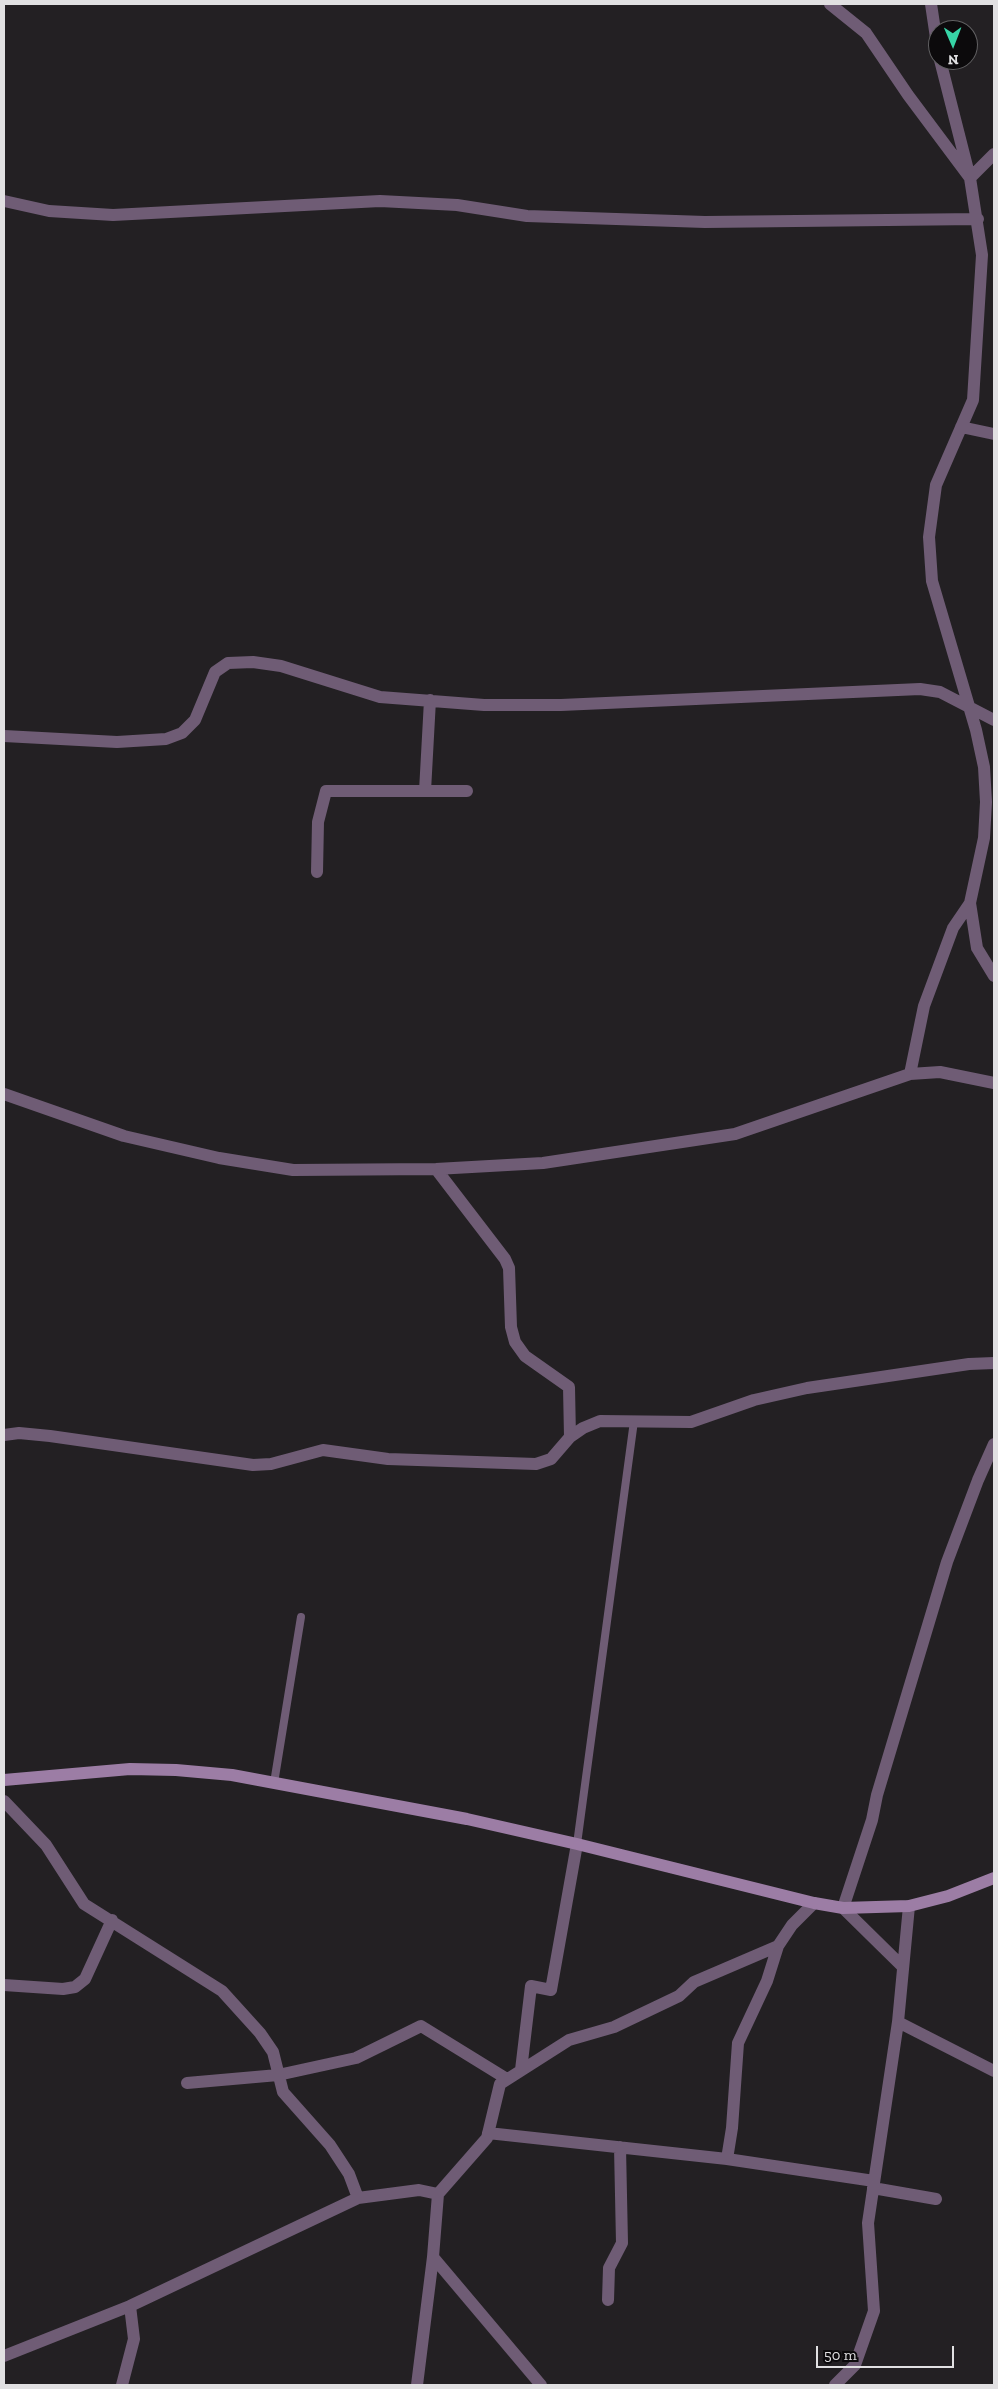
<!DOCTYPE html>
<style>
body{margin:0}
#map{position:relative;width:998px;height:2389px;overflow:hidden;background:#232023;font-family:"Zilla Slab",serif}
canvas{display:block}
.frame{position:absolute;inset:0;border:5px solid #e1e0e2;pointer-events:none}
.north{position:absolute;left:928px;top:20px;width:50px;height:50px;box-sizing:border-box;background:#0c0a0c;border:1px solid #616062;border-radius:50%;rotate:179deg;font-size:14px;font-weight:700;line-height:20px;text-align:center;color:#e1e0e2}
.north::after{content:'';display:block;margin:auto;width:18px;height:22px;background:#37d4a6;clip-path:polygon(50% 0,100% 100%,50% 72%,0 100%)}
.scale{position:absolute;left:816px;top:2346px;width:138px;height:22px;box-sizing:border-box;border:2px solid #e1e0e2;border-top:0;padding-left:6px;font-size:15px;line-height:18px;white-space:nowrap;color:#e1e0e2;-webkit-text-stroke:4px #0c0a0c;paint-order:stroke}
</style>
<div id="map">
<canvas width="998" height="2389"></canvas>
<div class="frame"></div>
<div class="north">N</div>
<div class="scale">50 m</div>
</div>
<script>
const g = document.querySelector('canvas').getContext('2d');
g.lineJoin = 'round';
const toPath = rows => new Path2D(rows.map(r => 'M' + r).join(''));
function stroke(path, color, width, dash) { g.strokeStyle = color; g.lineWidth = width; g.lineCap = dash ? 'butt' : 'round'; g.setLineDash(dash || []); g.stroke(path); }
stroke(toPath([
 [274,1783,301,1617],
 [577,1844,634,1421]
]), '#6f5c75', 8);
stroke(toPath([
 [830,4,866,33,908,95,970,178,994,154],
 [931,4,938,51],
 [940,60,970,178,982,255,973,400,936,485,929,537,932,581,976,730,984,767,986,802,984,838,970,903,977,948,994,976],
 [4,201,49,211,113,215,380,201,457,205,527,216,705,222,978,219],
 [961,427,994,434],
 [4,736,117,742,166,739,182,733,195,720,215,672,228,663,253,662,281,666,380,697,484,705,561,705,920,689,940,692,994,720],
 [425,791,430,700],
 [317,872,318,822,326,791,467,791],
 [910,1074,924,1006,953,928,970,903],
 [4,1094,124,1136,219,1158,293,1170,436,1169,543,1163,735,1134,910,1074,940,1072,994,1083],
 [436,1169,505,1259,509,1268,511,1327,515,1342,525,1356,569,1387,570,1437],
 [4,1435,19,1433,50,1436,253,1465,271,1464,323,1450,388,1459,536,1464,551,1459,570,1437,583,1428,600,1421,691,1422,754,1400,807,1388,969,1364,994,1363],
 [4,1801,46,1845,84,1904,222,1991,260,2033,273,2052,283,2092,330,2145,349,2174,358,2198],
 [903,1967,843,1908,872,1820,877,1795,947,1562,978,1480,994,1444],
 [4,1985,63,1989,75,1987,85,1979,112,1920],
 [898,2022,994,2071],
 [521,2070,531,1986,551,1990,577,1844],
 [187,2083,278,2075,356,2058,421,2026,507,2079],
 [488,2133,727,2159,874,2181],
 [727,2159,732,2128,738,2043,767,1981,778,1946],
 [873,2188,936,2199],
 [433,2257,541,2385],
 [608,2300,609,2268,622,2243,620,2147],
 [4,2356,130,2306,358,2198,419,2190,438,2194],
 [122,2385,134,2339,130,2306],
 [417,2385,433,2257,438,2194,487,2138,500,2084,569,2040,614,2027,679,1996,694,1982,778,1946,792,1925,814,1903],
 [835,2385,855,2365,874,2311,868,2223,898,2022,909,1906]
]), '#6f5c75', 12);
stroke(toPath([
 [4,1780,130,1769,176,1770,232,1775,467,1819,577,1844,814,1903,843,1908,909,1906,948,1896,994,1878]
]), '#9c7da5', 12);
</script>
